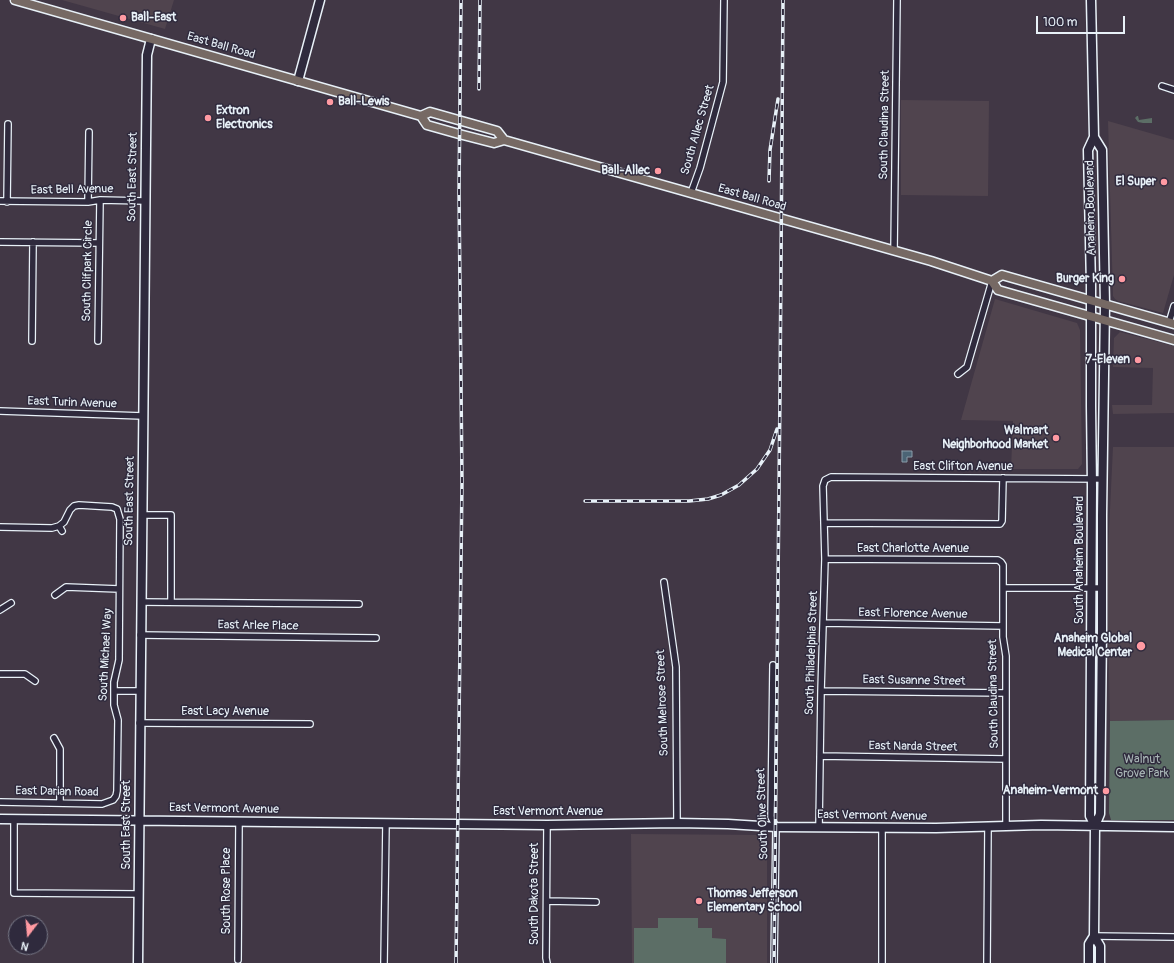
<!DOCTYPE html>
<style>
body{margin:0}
#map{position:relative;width:1174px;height:963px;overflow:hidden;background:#413745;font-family:Pangolin,sans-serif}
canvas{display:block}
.north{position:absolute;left:8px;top:915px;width:40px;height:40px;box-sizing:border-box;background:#2f2a3d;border:1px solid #797a88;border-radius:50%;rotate:196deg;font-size:11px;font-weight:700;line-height:16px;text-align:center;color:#e8f1f8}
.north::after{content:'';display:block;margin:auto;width:14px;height:18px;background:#ff9aa2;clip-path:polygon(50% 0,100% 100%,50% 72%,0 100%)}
.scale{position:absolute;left:1036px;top:16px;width:89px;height:18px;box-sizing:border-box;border:2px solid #e8f1f8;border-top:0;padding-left:5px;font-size:12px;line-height:14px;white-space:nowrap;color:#e8f1f8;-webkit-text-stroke:3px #2f2a3d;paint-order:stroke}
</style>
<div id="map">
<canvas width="1174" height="963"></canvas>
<div class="north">N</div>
<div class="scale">100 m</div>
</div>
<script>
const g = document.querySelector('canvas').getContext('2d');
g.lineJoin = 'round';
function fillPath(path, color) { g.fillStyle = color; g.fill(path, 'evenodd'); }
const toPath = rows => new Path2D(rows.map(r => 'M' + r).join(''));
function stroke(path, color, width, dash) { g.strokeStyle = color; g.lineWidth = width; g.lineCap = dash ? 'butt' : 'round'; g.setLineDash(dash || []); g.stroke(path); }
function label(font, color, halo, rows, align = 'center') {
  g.font = font + ' Pangolin,sans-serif'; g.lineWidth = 3; g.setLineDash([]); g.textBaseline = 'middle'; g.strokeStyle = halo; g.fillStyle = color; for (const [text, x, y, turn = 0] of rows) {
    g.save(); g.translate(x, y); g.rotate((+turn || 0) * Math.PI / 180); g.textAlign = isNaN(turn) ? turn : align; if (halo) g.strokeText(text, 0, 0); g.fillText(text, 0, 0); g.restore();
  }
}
fillPath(toPath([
 [62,0,174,0,165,29],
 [901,100,989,101,988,196,901,195],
 [1108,121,1174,140,1174,275,1163,313,1118,301,1115,299,1113,296],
 [995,299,1077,323,1080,330,1082,464,1078,469,1011,469,1013,421,961,420],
 [1120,332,1174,346,1174,413,1113,414,1112,405,1152,405,1153,368,1113,367,1114,338],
 [1113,447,1174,447,1174,720,1110,721,1107,572],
 [631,834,763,835,767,839,767,963,632,963]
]), '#50444e');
fillPath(toPath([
 [1137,116,1138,116,1139,120,1152,118,1152,123,1143,123,1138,122,1135,118],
 [1174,720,1174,820,1111,820,1109,813,1110,721],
 [658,918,698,918,698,928,712,928,712,938,726,939,726,963,634,963,634,928,658,928]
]), '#5c6e66');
const water = toPath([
 [902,451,912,451,912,457,907,457,907,462,902,462,902,451]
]);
fillPath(water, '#4b6475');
stroke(water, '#8a9ca9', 1);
const street = toPath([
 [1162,86,1174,90],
 [691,193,700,168,723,82,724,0],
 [0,201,88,202,100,200,145,201],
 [7,202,8,124],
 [88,202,89,132],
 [0,242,99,243],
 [894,251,897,0],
 [1169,323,1174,306],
 [32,341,33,242],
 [98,341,100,200],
 [958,374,967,367,992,281],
 [0,411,143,416],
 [142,515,171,515,171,602],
 [824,523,1000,524,1002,521,1003,478],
 [59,526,62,531],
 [0,527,52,528,59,526,64,522,70,510,74,506,79,505,112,507,117,509,120,519,119,660,114,682,114,705,118,720,117,791,116,796,113,800,102,804,0,802],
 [825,559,998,560,1001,562,1003,565,1003,637,1006,656,1006,826],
 [664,582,676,667,677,823],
 [1003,588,1102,588],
 [55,595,66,587,119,589],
 [141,602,359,604],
 [0,610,11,603],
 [824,623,1003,626],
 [140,635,376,638],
 [773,665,771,817,776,827,774,963],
 [0,674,25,674,35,681],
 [114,691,140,691],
 [821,691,1006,693],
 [139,723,310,724],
 [54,738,60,749,60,803],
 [820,756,1006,759],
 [14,820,14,893,138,894],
 [547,825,546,958,547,963],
 [819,827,821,691,825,559,823,486,825,480,831,477,1102,479],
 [547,901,596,902],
 [1094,936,1174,937],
 [238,960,239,822],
 [384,963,386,823],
 [882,963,882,828],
 [987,963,988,827]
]);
const secondary = toPath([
 [1091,0,1094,137,1088,150,1091,286,1091,406,1092,487,1090,816,1095,826],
 [298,81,320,0],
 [0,819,547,825,677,823,728,824,776,827,936,828,1041,825,1174,827],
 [1094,936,1100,946,1100,963],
 [138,963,146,145,147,55,151,39],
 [1089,963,1089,944,1094,936,1095,826,1100,814,1102,629,1102,515,1105,305,1102,150,1094,137]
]);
const primary = toPath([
 [15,0,421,116,427,125,459,134,494,143,504,140,931,261,992,281,998,290,1174,340],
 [421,116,430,112,497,131,504,140],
 [992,281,1002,275,1174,324]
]);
stroke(street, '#e8f1f8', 8);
stroke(secondary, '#e8f1f8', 11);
stroke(primary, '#e8f1f8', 11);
stroke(street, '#2f2a3d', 5.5);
stroke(secondary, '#2f2a3d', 8);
stroke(primary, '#766964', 8);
const rail = toPath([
 [479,89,480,0],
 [769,181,770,150,778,99],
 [585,501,689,501,708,499,721,495,739,485,757,469,770,450,777,429],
 [456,963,462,482,459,192,461,0],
 [774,963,780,393,783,0]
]);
stroke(rail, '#e8f1f8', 3.5);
stroke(rail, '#2f2a3d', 2, [6]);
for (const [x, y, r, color] of [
 [123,18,4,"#ff9aa2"],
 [330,102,4,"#ff9aa2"],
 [208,118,4,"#ff9aa2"],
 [658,171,4,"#ff9aa2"],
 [1164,182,4,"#ff9aa2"],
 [1122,279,4,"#ff9aa2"],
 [1138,360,4,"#ff9aa2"],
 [1056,438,4,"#ff9aa2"],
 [1141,646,5,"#ff9aa2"],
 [1106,791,4,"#ff9aa2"],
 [699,901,4,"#ff9aa2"]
]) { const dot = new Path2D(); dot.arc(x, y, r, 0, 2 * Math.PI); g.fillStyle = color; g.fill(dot); stroke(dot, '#2f2a3d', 1.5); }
label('bold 12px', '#e8f1f8', '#2f2a3d', [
 ["Ball-East",131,18,"left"],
 ["Ball-Lewis",338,102,"left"],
 ["Extron",216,111,"left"],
 ["Electronics",216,125,"left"],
 ["Ball-Allec",650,171],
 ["El Super",1156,182],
 ["Burger King",1114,279],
 ["7-Eleven",1130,360],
 ["Walmart",1048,431],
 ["Neighborhood Market",1048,445],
 ["Anaheim Global",1132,639],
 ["Medical Center",1132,653],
 ["Anaheim-Vermont",1098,791],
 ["Thomas Jefferson",707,894,"left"],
 ["Elementary School",707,908,"left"]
], 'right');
label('12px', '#e8f1f8', '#2f2a3d', [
 ["East Ball Road",221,46,16],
 ["South Claudina Street",885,125,-89],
 ["South Allec Street",698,130,-74],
 ["South East Street",133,177,-89],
 ["East Bell Avenue",72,190,-1],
 ["East Ball Road",752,198,16],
 ["Anaheim Boulevard",1091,208,-91],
 ["South Clifpark Circle",88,271,-89],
 ["East Turin Avenue",72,403,2],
 ["East Clifton Avenue",963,467],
 ["South East Street",130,501,-89],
 ["East Charlotte Avenue",913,549],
 ["South Anaheim Boulevard",1080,560,-90],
 ["East Florence Avenue",913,614,1],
 ["East Arlee Place",258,626,1],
 ["South Philadelphia Street",812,653,-88],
 ["South Michael Way",106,655,-87],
 ["East Susanne Street",914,681,1],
 ["South Claudina Street",994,694,-91],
 ["South Melrose Street",663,703,-92],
 ["East Lacy Avenue",225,712],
 ["East Narda Street",913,747,1],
 ["East Darian Road",57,792,1],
 ["East Vermont Avenue",224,809,1],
 ["East Vermont Avenue",548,812],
 ["South Olive Street",763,814,-92],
 ["East Vermont Avenue",872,816,1],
 ["South East Street",127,825,-90],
 ["South Rose Place",227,891,-90],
 ["South Dakota Street",535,894,-90]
]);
label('12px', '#a9b6b6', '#2f2a3d', [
 ["Walnut",1142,760],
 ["Grove Park",1142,774]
]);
</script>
